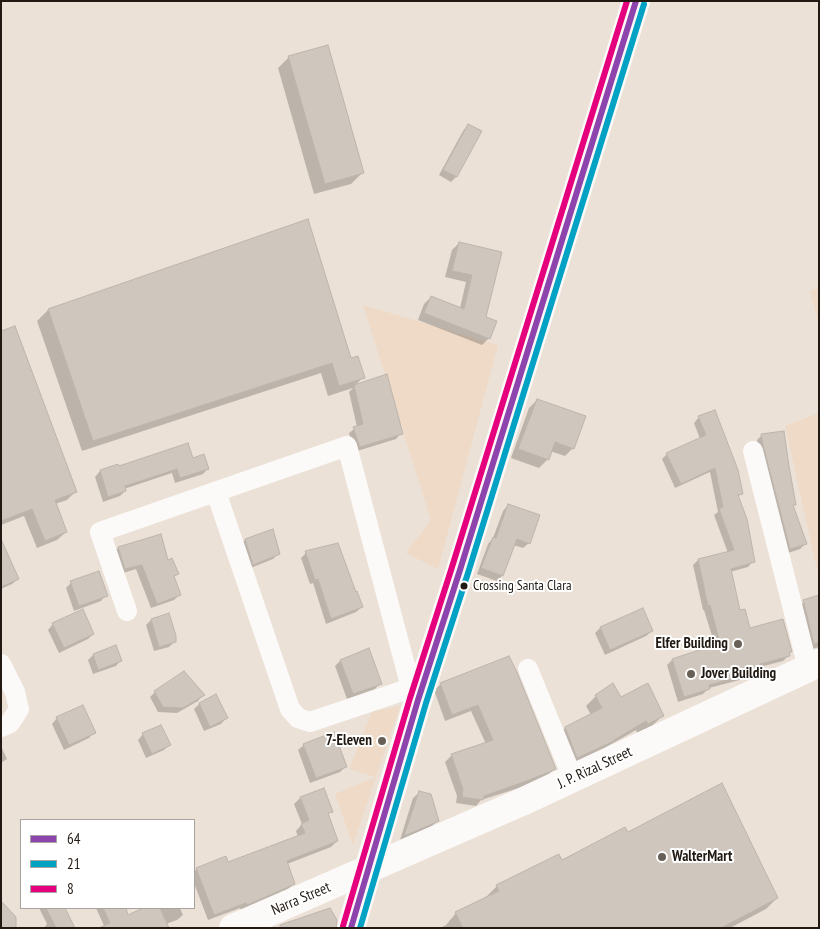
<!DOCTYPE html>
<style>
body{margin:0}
#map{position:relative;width:820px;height:929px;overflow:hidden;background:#ece1d6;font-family:"PT Sans Narrow",sans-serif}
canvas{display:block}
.frame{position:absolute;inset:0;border:2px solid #211912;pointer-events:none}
.legend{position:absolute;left:20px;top:819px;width:175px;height:90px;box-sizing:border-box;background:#fff;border:1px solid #a6a3a0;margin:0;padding:6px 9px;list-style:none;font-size:15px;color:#211912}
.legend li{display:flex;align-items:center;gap:10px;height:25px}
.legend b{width:25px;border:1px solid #a6a3a0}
</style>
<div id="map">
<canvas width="820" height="929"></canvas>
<div class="frame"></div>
<ul class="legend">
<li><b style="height:6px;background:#8e44ad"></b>64</li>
<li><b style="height:6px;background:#02a2c5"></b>21</li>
<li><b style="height:6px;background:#e5007d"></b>8</li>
</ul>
</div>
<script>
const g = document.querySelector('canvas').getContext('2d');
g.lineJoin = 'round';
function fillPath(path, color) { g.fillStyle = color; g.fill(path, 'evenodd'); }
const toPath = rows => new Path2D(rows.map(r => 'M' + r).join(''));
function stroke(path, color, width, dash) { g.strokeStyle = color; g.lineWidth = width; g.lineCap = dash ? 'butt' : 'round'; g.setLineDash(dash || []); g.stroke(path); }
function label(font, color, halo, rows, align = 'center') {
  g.font = font + ' "PT Sans Narrow",sans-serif'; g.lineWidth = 4; g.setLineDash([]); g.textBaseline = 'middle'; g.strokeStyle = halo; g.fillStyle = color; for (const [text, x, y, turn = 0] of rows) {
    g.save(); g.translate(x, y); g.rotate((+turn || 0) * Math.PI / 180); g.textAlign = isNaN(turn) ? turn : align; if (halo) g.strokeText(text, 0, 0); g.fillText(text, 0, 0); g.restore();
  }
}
fillPath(toPath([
 [819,288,819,325,810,291],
 [363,305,498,345,438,569,406,553,431,520],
 [819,413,819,578,785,426],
 [400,706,376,777,353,845,335,794,376,777,349,769,372,712]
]), '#eedac7');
fillPath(toPath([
 [289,57,362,173,351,184,314,194,278,68],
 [468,125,456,177,451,182,439,175,463,131],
 [459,243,500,253,484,318,489,338,482,345,418,320,424,304,431,297,460,308,466,282,445,277,452,250],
 [48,310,350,360,363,377,354,387,386,375,401,433,396,439,354,452,349,433,357,427,349,392,353,388,328,396,321,373,82,451,37,321],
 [1,332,75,492,67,500,55,504,66,532,57,540,37,548,24,516,1,525],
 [537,400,573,448,565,456,550,451,547,460,539,468,511,458,529,408],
 [699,417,741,493,738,497,753,561,748,567,730,572,739,612,749,630,790,651,788,653,789,655,783,661,760,667,760,670,755,676,709,688,703,694,678,702,667,665,672,660,715,646,704,610,703,610,693,565,698,560,728,553,714,515,718,512,710,472,675,488,662,459,667,454,700,439,694,423],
 [762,435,795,504,792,507,805,544,800,549,785,554,758,451,757,440],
 [192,459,208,468,203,474,175,483,172,473,124,489,125,491,120,496,103,502,95,477,100,471,117,466,118,468],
 [508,505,529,543,523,548,513,545,502,576,497,581,477,574,488,544,493,538,503,511],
 [272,531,279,553,273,559,248,569,240,545,245,540],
 [160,536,167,561,177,574,173,578,180,594,174,600,151,608,136,569,120,574,113,553,118,548],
 [306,553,355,593,362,607,356,612,326,624,313,583,310,584,301,558],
 [1,560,18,579,12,584,1,589],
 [71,583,106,595,101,601,74,611,66,588],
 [819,596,819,647,806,651,795,610,804,602],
 [151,620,174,642,169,647,154,651,146,625],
 [53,624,93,634,88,639,59,653,48,630],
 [600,628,652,631,646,636,605,655,595,633],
 [93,655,121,660,116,666,93,674,88,660],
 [508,658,555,768,548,775,522,787,481,800,476,806,456,803,457,796,445,762,452,755,486,744,471,711,445,721,434,690,441,684],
 [340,661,380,683,375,689,347,699,335,666],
 [155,692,203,695,198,701,177,713,158,712,150,697],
 [596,696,621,698,662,716,652,726,637,733,636,730,608,746,603,751,567,767,556,738,565,728,591,715,586,706],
 [199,704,226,718,221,724,204,731,194,709],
 [57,718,94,732,89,738,64,750,52,724],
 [143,734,169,745,164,750,146,758,138,740],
 [304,745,346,766,340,772,310,783,298,750],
 [1,746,7,759,1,763],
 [419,793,437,821,432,826,400,840,413,798],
 [300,798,331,811,327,815,337,841,331,847,287,864,293,884,287,890,241,910,240,908,208,920,194,883,194,871,197,869,227,864,298,837,296,831,302,824,294,804],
 [627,834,777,898,766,909,730,928,440,928,446,925,456,913,486,897,497,886],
 [39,908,69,908,64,910,73,928,44,928,47,924],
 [96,908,124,908,127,916,146,908,180,908,183,915,177,920,166,924,105,928]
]), '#0003');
const building = toPath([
 [328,45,364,173,325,184,288,56,328,45],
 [468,124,482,131,457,177,443,170,468,124],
 [308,219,351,358,358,356,365,378,339,386,332,363,93,441,48,309,308,219],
 [459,242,502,252,486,317,497,321,490,339,424,313,431,296,464,309,472,275,452,271,459,242],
 [15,326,77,492,55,500,67,532,45,541,32,509,1,521,1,331,15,326],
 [387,374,403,434,360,447,353,427,363,424,354,385,387,374],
 [537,399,586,416,574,449,555,442,549,460,518,449,537,399],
 [715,410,738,470,743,494,738,495,747,519,755,562,731,569,740,610,745,609,750,628,783,619,792,652,789,652,790,656,760,664,762,670,709,685,710,689,684,697,672,659,720,643,710,605,708,606,698,559,734,550,719,509,723,507,715,468,681,484,666,453,706,435,698,416,715,410],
 [784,431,789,466,796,505,793,505,807,544,790,549,763,445,761,434,784,431],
 [188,443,193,458,204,454,209,469,180,478,177,469,125,486,126,491,108,497,100,470,118,464,119,466,188,443],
 [508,504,540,515,530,544,517,539,503,576,481,568,493,537,496,538,508,504],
 [273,529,280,554,253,565,245,539,273,529],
 [161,534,168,560,172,558,179,574,174,576,181,595,157,604,142,565,125,569,118,547,161,534],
 [1,539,19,579,1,587,1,539],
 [338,543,356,592,357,591,363,607,331,619,318,579,315,580,305,551,338,543],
 [99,571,108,596,79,606,70,581,99,571],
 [819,595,819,642,814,644,803,600,819,595],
 [643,608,653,631,610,650,600,627,643,608],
 [83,609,94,634,64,648,52,623,83,609],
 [169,613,176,636,176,642,159,647,151,619,169,613],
 [116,645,122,661,98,670,93,654,116,645],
 [369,648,382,684,353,694,340,660,369,648],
 [509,656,517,672,556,769,529,780,484,796,483,800,462,797,463,789,451,754,493,740,478,705,452,715,440,683,509,656],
 [184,671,205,695,183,708,163,707,154,691,184,671],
 [613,683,621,697,648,683,664,716,648,724,646,721,614,740,614,741,577,758,565,727,602,708,595,695,613,683],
 [216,694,228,718,210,727,199,703,216,694],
 [83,705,96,733,69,745,56,717,83,705],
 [161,725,171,745,152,754,142,733,161,725],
 [334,732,347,767,316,778,303,744,334,732],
 [722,783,778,898,721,928,463,928,455,912,499,891,496,885,559,854,562,860,625,827,628,832,722,783],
 [324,788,333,812,328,813,338,841,287,861,295,884,247,905,246,903,214,915,196,868,226,856,228,862,305,833,301,824,309,820,300,797,324,788],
 [419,791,431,794,439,821,404,836,419,791],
 [1,901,16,917,16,928,1,928,1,901],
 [46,908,65,908,75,928,56,928,46,908],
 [103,908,126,908,128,915,143,908,160,908,169,928,99,928,110,923,103,908],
 [330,908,337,920,336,928,280,928,280,925,330,908]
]);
fillPath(building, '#cfc6bd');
stroke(building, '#bdb4ac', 1);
stroke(toPath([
 [753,451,808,668],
 [216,492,290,709,298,718,310,722,411,688],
 [127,611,100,532,347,446,411,688,418,700],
 [1,664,15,692,19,709,10,723,1,727],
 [528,669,573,779]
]), '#fcfaf9', 20);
stroke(toPath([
 [233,928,524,801,819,663]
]), '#fcfaf9', 28);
stroke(toPath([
 [351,928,418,700,460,570,636,1]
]), '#fcfaf9', 28);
stroke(toPath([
 [351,928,418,700,460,570,636,1]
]), '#8e44ad', 6);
stroke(toPath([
 [360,928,426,703,468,573,644,4]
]), '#02a2c5', 6);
stroke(toPath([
 [343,926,410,698,452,567,627,1]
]), '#e5007d', 6);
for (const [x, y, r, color] of [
 [464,586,4.5,"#211912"],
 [738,644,5,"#685f57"],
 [691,674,5,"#685f57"],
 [382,741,5,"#685f57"],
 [662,857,5,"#685f57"]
]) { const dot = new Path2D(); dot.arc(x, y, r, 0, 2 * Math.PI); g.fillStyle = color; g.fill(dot); stroke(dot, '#fff', 2); }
label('14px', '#211912', '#fff', [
 ["Crossing Santa Clara",473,586]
], 'left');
label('bold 15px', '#211912', '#fff', [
 ["Elfer Building",728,644],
 ["Jover Building",701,674,"left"],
 ["7-Eleven",372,741],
 ["WalterMart",672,857,"left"]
], 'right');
label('15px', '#211912', '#fff', [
 ["J. P. Rizal Street",595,768,-25],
 ["Narra Street",301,899,-23]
]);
</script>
